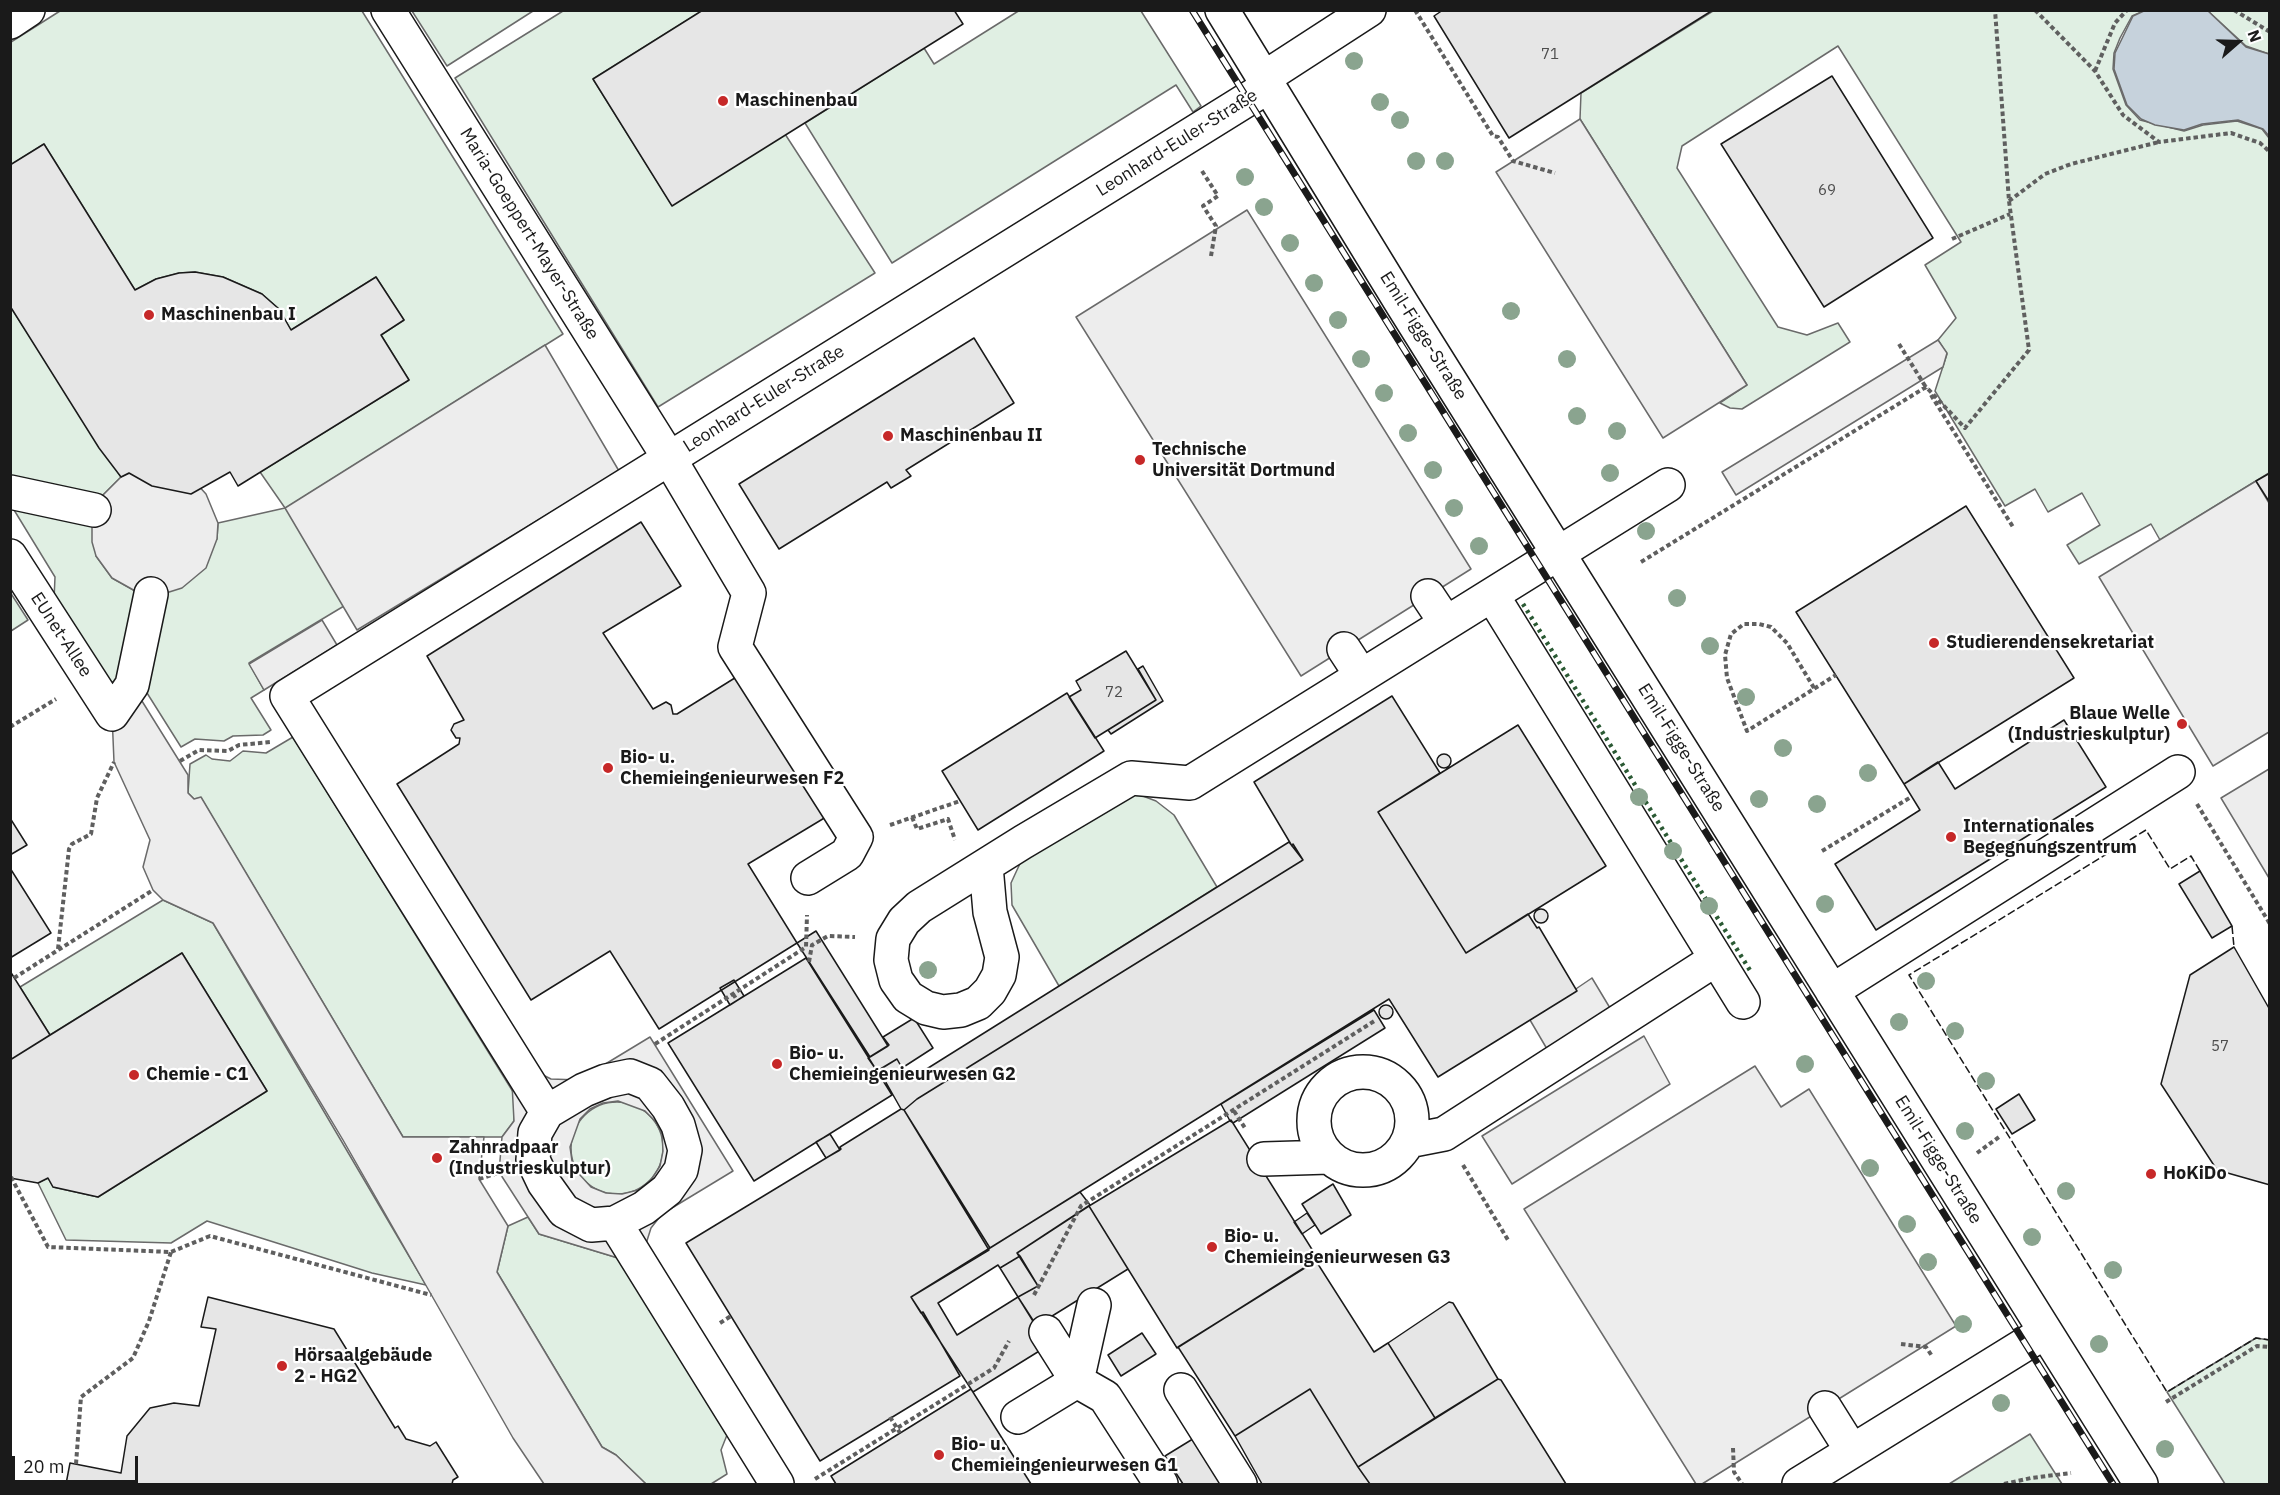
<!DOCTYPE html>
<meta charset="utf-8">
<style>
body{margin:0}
#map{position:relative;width:2280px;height:1495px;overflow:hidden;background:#fff;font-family:"IBM Plex Sans",sans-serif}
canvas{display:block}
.frame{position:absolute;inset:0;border:12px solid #1a1a1a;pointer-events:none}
.north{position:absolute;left:2208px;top:12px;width:60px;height:60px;-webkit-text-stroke:4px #fff;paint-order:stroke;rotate:70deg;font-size:16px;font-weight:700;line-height:24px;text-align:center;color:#1a1a1a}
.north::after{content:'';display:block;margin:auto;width:21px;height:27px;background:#1a1a1a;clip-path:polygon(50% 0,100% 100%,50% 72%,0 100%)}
.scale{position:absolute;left:12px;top:1456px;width:126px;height:27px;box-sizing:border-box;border:3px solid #1a1a1a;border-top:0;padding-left:8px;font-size:18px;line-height:21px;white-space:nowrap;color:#1a1a1a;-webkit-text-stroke:4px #fff;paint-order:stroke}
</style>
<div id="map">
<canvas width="2280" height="1495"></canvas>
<div class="frame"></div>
<div class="north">N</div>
<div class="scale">20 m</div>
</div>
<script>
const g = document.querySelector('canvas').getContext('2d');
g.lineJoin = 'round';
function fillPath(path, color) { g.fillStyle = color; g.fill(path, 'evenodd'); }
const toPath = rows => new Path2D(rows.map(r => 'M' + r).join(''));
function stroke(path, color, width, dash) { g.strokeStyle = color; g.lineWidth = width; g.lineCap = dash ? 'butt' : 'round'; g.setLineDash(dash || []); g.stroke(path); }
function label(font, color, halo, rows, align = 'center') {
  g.font = font + ' "IBM Plex Sans",sans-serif'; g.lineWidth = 4.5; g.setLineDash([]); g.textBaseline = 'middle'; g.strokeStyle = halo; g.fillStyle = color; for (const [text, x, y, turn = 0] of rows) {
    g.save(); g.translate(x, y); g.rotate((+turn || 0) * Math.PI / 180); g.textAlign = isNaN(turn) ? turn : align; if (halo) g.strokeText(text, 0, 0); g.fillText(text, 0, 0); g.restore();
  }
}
const green = toPath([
 [1020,10,1141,11,1201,106,1193,112,1176,85,892,263,805,123,924,48,934,64,1020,10],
 [60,11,362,11,563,334,286,508,344,606,249,663,264,690,251,698,271,730,263,735,233,736,224,741,195,739,181,747,142,685,161,594,217,539,218,523,285,508,260,472,409,380,381,335,404,320,376,277,291,330,279,309,262,294,223,277,195,272,179,273,156,279,135,290,44,144,11,165,11,42,60,11],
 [412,11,533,11,447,66,412,11],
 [563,11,702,11,593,79,672,205,785,134,875,273,658,407,455,78,563,11],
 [1713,11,2144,11,2132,16,2120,38,2114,53,2113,69,2126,105,2140,120,2184,131,2203,125,2237,121,2262,129,2269,138,2269,473,2160,540,2151,524,2079,564,2067,545,2100,525,2082,493,2048,512,2035,489,2005,506,1935,391,1947,354,1938,340,1956,318,1925,265,1961,242,1838,46,1682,146,1677,168,1778,327,1807,335,1838,323,1850,342,1742,409,1730,408,1720,403,1747,385,1580,119,1581,93,1713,11],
 [2208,11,2269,11,2269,54,2246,46,2208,11],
 [10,306,121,477,99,499,11,483,10,306],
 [11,505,93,516,96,556,112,578,137,592,123,684,104,681,54,600,55,577,11,505],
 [10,592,28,620,11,631,10,631,10,592],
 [293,737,515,1095,514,1121,502,1137,403,1137,201,798,194,799,188,793,190,764,206,755,212,759,230,761,243,751,266,753,293,737],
 [1135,793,1156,801,1174,815,1217,887,1059,986,1012,905,1011,883,1023,857,1135,793],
 [163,900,213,923,426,1285,372,1273,207,1221,171,1243,66,1240,38,1183,48,1178,53,1187,98,1197,267,1091,182,953,50,1035,20,987,163,900],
 '571 1148a46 46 0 1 1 92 0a46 46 0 1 1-92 0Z',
 [528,1217,539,1234,618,1258,727,1435,721,1450,727,1474,711,1484,646,1484,616,1455,602,1447,497,1272,508,1226,528,1217],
 [2256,1338,2269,1340,2269,1484,2225,1484,2167,1392,2256,1338],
 [2030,1434,2062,1484,1949,1484,2030,1434]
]);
fillPath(green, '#e0efe3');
stroke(green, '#6a6a6a', 1.5);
const parking = toPath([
 [1580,119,1747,385,1663,438,1496,172,1580,119],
 [1247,210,1471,569,1301,676,1076,317,1247,210],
 [1938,340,1947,353,1943,367,1736,495,1722,472,1938,340],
 [545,345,619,471,357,630,285,508,545,345],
 [136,470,195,482,206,494,218,523,217,539,206,568,182,588,166,593,137,592,112,578,96,556,92,542,92,524,99,499,121,477,136,470],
 [2256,481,2269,503,2269,732,2213,766,2099,577,2256,481],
 [322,620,337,645,264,690,249,664,322,620],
 [132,685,188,775,188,793,194,799,201,797,403,1137,484,1137,479,1179,508,1226,497,1272,602,1447,616,1455,646,1484,544,1484,513,1438,343,1140,213,923,163,900,153,890,143,867,150,840,114,762,112,714,132,685],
 [2269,769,2269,878,2221,798,2269,769],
 [1592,978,1610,1008,1547,1049,1530,1020,1592,978],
 [1644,1036,1670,1084,1512,1184,1482,1136,1644,1036],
 [650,1037,733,1171,662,1214,651,1228,645,1247,618,1258,539,1234,499,1172,502,1137,514,1121,512,1084,543,1075,551,1079,579,1080,650,1037],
 [618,1101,645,1111,655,1121,662,1134,663,1151,660,1166,651,1180,638,1190,622,1194,606,1193,591,1187,580,1175,572,1161,570,1147,580,1119,590,1109,603,1103,618,1101],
 [1755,1066,1781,1107,1809,1089,1956,1326,1702,1484,1696,1484,1524,1209,1755,1066]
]);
fillPath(parking, '#ededed');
stroke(parking, '#6a6a6a', 1.5);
const water = toPath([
 [2146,10,2208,11,2246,47,2269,54,2269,136,2263,129,2238,120,2202,124,2184,130,2155,125,2141,119,2127,105,2114,69,2115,53,2133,16,2146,10]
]);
fillPath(water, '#c6d2dc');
stroke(water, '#6a6a6a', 1.5);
const building = toPath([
 [703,10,954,10,963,24,672,206,593,79,703,10],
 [1443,10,1713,10,1509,138,1434,16,1443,10],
 [1832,76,1933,238,1824,307,1721,144,1832,76],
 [44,144,135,290,156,279,179,273,195,272,223,277,262,294,279,309,291,330,376,277,404,320,381,335,409,380,238,486,230,472,191,494,152,486,129,473,121,477,99,448,10,306,10,165,44,144],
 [974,338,1014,403,906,470,911,476,891,488,887,482,779,549,739,484,974,338],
 [2270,473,2270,503,2256,481,2270,473],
 [1966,506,2074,678,1904,784,1796,612,1966,506],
 [641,522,681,586,603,633,653,709,666,702,671,705,673,714,677,714,738,676,826,817,748,864,797,943,659,1029,610,951,531,1000,397,784,459,744,460,738,456,738,451,730,454,724,464,720,427,656,641,522],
 [1126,651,1156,700,1095,738,1069,697,1081,690,1076,681,1126,651],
 [1143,666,1163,701,1111,734,1108,730,1156,700,1138,669,1143,666],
 [1067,693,1104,751,978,830,942,771,1067,693],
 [1392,696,1440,773,1378,812,1466,953,1528,914,1537,928,1539,927,1577,991,1438,1077,1389,999,990,1248,904,1110,917,1099,1303,860,1293,844,1292,846,1254,782,1392,696],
 [2064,720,2106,787,1876,930,1835,864,1920,810,1904,784,1938,762,1955,789,2064,720],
 [1518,725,1606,866,1466,953,1378,812,1518,725],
 '1437 761a7 7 0 1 1 14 0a7 7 0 1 1-14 0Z',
 [10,818,27,845,10,855,10,818],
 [1289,842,1303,860,917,1099,904,1110,901,1109,879,1070,897,1059,909,1080,1289,842],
 [10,868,51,933,10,958,10,868],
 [2200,871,2232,926,2212,938,2179,884,2200,871],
 '1534 916a7 7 0 1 1 14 0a7 7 0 1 1-14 0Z',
 [816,931,888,1046,870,1057,797,943,816,931],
 [2234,947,2270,1010,2270,1185,2217,1170,2161,1084,2190,975,2234,947],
 [182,953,267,1091,98,1197,53,1187,48,1178,38,1183,10,1178,10,1060,182,953],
 [806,958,892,1095,754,1181,668,1043,806,958],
 [10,971,50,1035,10,1060,10,971],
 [734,980,744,996,730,1005,720,988,734,980],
 '1379 1012a7 7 0 1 1 14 0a7 7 0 1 1-14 0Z',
 [1374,1010,1385,1028,1233,1123,1230,1121,1221,1104,1374,1010],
 [914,1018,933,1048,902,1068,897,1059,877,1071,868,1058,889,1045,883,1037,914,1018],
 [2019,1094,2035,1120,2012,1134,1996,1109,2019,1094],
 [901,1109,904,1110,989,1250,911,1297,921,1313,923,1312,960,1376,820,1461,686,1243,841,1149,840,1147,901,1109],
 [1231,1120,1318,1259,1177,1348,1089,1206,1231,1120],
 [830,1134,840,1150,826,1158,816,1142,830,1134],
 [1333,1184,1351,1215,1321,1234,1302,1204,1333,1184],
 [1080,1192,1090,1205,1017,1253,1020,1256,1000,1268,998,1265,938,1303,957,1335,1018,1297,1049,1345,973,1392,911,1297,1080,1192],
 [1089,1206,1128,1269,1036,1326,1018,1297,1038,1286,1017,1253,1089,1206],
 [1307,1213,1315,1225,1302,1234,1294,1222,1307,1213],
 [1020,1256,1038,1286,1018,1297,1000,1268,1020,1256],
 [1316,1261,1374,1352,1388,1343,1435,1418,1358,1467,1310,1389,1235,1436,1178,1347,1316,1261],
 [208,1297,334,1329,395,1428,398,1426,406,1439,430,1446,436,1442,458,1477,453,1480,452,1484,66,1484,70,1463,121,1473,127,1436,150,1408,174,1403,199,1406,216,1329,201,1327,208,1297],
 [1449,1302,1453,1303,1498,1379,1435,1418,1388,1343,1449,1302],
 [1142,1333,1156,1354,1121,1376,1108,1355,1142,1333],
 [1498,1379,1501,1380,1566,1484,1370,1484,1358,1467,1498,1379],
 [971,1389,1031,1484,836,1484,831,1476,971,1389],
 [1310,1389,1358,1467,1370,1484,1262,1484,1235,1436,1310,1389],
 [1196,1437,1225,1484,1183,1484,1165,1456,1196,1437]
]);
fillPath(building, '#e6e6e6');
stroke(building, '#1a1a1a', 1.5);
const minor = toPath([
 [388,10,669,458,749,593,735,647,856,837,847,854,808,878],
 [1222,10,1402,304,2141,1484],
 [10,22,28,10],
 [1264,78,1369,10],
 [10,492,94,510],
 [10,556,112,714,132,685,151,594],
 [1492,595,1743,1002],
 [1428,596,1446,623],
 [1344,649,1361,675],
 [986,866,990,912,1002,957,999,975,990,991,978,1003,961,1010,943,1012,926,1008,908,997,896,980,891,960,893,939,904,921,919,907,1023,842,1131,778,1190,783,1668,485],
 [1832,991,2178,772],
 '1314 1121a49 49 0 1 1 98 0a49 49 0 1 1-98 0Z',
 [630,1076,650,1084,668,1107,678,1125,685,1150,681,1170,667,1190,644,1208,615,1223,591,1225,564,1211,544,1183,533,1160,535,1133,547,1112,584,1090,606,1081,630,1076],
 [547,1112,287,696,1269,86],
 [1408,1141,1444,1134,1716,959],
 [1264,1159,1329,1157],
 [615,1223,777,1484],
 [1046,1332,1077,1381,1105,1397,1161,1484],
 [1181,1390,1240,1484],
 [1825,1408,1852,1451],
 [1018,1417,1077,1381,1094,1305],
 [1799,1484,2045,1332]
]);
stroke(minor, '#1a1a1a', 36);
stroke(toPath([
 [1415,10,1493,136,1498,137,1513,161,1555,173],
 [2035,10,2095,71,2123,115,2159,142,2231,133,2260,143,2270,152],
 [2234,10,2270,32],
 [2095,71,2115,23,2127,10],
 [1202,171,1218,196,1203,206,1216,226,1211,256],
 [2009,201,2045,174,2071,164,2159,142],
 [1952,239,2010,214],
 [1899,344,1927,389],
 [1931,395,2013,527],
 [1641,562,1926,387,1965,428,2029,350,2009,201,1995,10],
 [1814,688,1787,643,1771,627,1759,624,1744,624,1731,634,1725,655,1727,678,1747,731,1836,675],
 [10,727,56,699],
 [180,761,199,750,228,751,239,745,270,742],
 [2197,804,2270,924],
 [912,817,917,829,948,819,955,840],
 [890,825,960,801],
 [1822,851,1911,797],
 [58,949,69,849,72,844,91,834,97,798,114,762],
 [809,962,812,945,828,936,855,937],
 [14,978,153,890],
 [733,994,737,1000],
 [655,1044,806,947,807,915],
 [1234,1111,1245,1128],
 [1977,1153,1999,1137],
 [1463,1165,1508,1240],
 [11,1177,48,1247,171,1252,210,1236,431,1295],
 [479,1179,498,1173],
 [1034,1295,1081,1206,1376,1020],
 [720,1323,731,1316],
 [1901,1344,1926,1347,1932,1356],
 [2166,1402,2257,1346,2270,1347],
 [890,1417,900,1433],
 [1733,1448,1734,1472,1742,1484],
 [76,1464,81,1397,133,1358,149,1321,171,1252],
 [815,1479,994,1368,1009,1341],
 [2004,1484,2031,1478,2071,1473]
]), '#5f5f5f', 4, [4.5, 3]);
stroke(minor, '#fff', 33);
const rail = toPath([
 [1192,10,2113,1484]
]);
stroke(rail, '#1a1a1a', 7);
stroke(rail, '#fff', 4.5, [14]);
stroke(toPath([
 [1523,604,1751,972]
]), '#2b5a34', 4.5, [3, 4.5]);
stroke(toPath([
 [2200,871,2191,856,2170,869,2146,830,1909,975,2167,1392,2256,1338,2270,1340],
 [2232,926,2234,947]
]), '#1a1a1a', 1.5, [8, 3]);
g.fillStyle = '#8aa48f';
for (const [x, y] of [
 [1354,61],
 [1380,102],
 [1400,120],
 [1416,161],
 [1445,161],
 [1245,177],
 [1264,207],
 [1290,243],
 [1314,283],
 [1511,311],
 [1338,320],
 [1361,359],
 [1567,359],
 [1384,393],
 [1577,416],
 [1617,431],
 [1408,433],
 [1433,470],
 [1610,473],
 [1454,508],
 [1646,531],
 [1479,546],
 [1677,598],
 [1710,646],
 [1746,697],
 [1783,748],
 [1868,773],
 [1639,797],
 [1759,799],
 [1817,804],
 [1673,851],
 [1825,904],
 [1709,906],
 [928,970],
 [1926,981],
 [1899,1022],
 [1955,1031],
 [1805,1064],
 [1986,1081],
 [1965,1131],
 [1870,1168],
 [2066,1191],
 [1907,1224],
 [2032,1237],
 [1928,1262],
 [2113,1270],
 [1963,1324],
 [2099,1344],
 [2001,1403],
 [2165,1449]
]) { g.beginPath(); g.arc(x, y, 9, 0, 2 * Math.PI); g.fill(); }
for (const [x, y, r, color] of [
 [723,101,6,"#c62828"],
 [149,315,6,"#c62828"],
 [888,436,6,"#c62828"],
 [1140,460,6,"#c62828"],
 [1934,643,6,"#c62828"],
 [2182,724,6,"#c62828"],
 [608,768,6,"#c62828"],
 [1951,837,6,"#c62828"],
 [777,1064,6,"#c62828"],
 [134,1075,6,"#c62828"],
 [437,1158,6,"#c62828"],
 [2151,1174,6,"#c62828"],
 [1212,1247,6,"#c62828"],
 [282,1366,6,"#c62828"],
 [939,1455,6,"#c62828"]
]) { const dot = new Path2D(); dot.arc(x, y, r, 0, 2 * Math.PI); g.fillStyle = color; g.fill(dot); stroke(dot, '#fff', 2); }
label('15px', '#4d4d4d', null, [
 ["71",1550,55],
 ["69",1827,191],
 ["72",1114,693],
 ["57",2220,1047]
]);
label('bold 18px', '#1a1a1a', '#fff', [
 ["Maschinenbau",735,101],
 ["Maschinenbau I",161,315],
 ["Maschinenbau II",900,436],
 ["Technische",1152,450],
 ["Universität Dortmund",1152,471],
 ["Studierendensekretariat",1946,643],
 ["Blaue Welle",2170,714,"right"],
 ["(Industrieskulptur)",2170,735,"right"],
 ["Bio- u.",620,758],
 ["Chemieingenieurwesen F2",620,779],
 ["Internationales",1963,827],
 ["Begegnungszentrum",1963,848],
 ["Bio- u.",789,1054],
 ["Chemieingenieurwesen G2",789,1075],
 ["Chemie - C1",146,1075],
 ["Zahnradpaar",449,1148],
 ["(Industrieskulptur)",449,1169],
 ["HoKiDo",2163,1174],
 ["Bio- u.",1224,1237],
 ["Chemieingenieurwesen G3",1224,1258],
 ["Hörsaalgebäude",294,1356],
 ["2 - HG2",294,1377],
 ["Bio- u.",951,1445],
 ["Chemieingenieurwesen G1",951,1466]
], 'left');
label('18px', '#1a1a1a', '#fff', [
 ["Leonhard-Euler-Straße",1177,143,-32],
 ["Maria-Goeppert-Mayer-Straße",529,234,58],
 ["Emil-Figge-Straße",1423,336,58],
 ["Leonhard-Euler-Straße",764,399,-32],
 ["EUnet-Allee",61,635,57],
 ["Emil-Figge-Straße",1681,748,58],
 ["Emil-Figge-Straße",1938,1160,58]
]);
</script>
